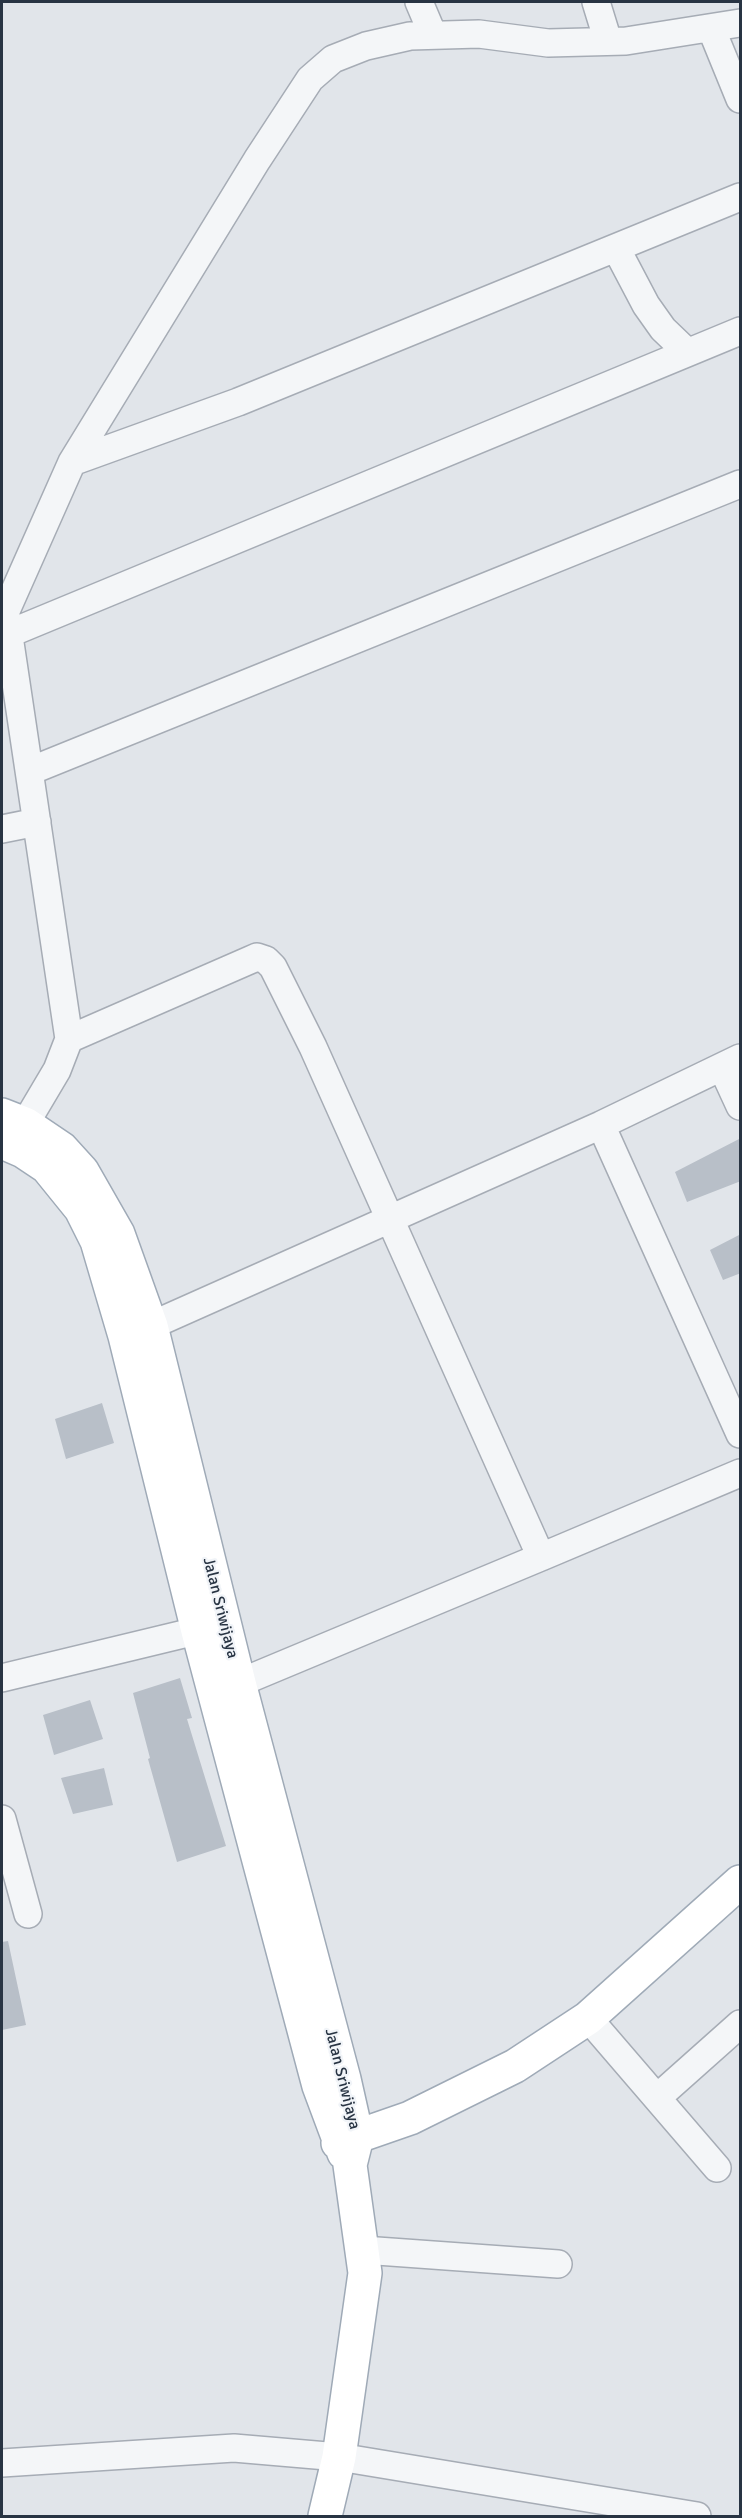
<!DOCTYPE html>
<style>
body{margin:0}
#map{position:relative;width:742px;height:2518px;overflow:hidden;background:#e1e5ea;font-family:Signika,sans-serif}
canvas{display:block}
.frame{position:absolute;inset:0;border:3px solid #283443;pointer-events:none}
</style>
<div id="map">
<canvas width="742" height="2518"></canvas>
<div class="frame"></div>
</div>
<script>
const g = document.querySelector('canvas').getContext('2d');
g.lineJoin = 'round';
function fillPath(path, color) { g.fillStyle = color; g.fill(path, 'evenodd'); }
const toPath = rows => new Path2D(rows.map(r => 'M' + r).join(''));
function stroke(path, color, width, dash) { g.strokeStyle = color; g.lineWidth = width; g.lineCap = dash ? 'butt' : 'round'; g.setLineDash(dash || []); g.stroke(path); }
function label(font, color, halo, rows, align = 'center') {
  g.font = font + ' Signika,sans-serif'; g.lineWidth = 4.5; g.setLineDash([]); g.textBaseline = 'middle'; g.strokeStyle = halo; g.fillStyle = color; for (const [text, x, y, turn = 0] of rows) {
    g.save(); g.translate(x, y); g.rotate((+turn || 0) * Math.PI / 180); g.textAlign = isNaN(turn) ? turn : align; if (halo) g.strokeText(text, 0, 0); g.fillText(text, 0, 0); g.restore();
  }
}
fillPath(toPath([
 [741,1138,741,1181,687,1202,675,1172],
 [741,1234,741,1273,723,1280,710,1250],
 [102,1403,114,1443,66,1459,55,1419],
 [180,1678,192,1718,187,1719,226,1846,177,1862,148,1759,150,1758,133,1693],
 [90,1700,103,1739,54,1755,43,1715],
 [104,1768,113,1805,73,1814,61,1778],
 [8,1941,26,2025,2,2030,2,1942]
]), '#b8bfc8');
const minor = toPath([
 [419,2,433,35],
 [596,2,608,41],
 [711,28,740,99],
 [616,248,646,305,663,329,687,352],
 [72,462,238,402,740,197],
 [5,613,72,462,257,160,310,79,333,59,366,46,410,36,479,34,548,43,626,41,740,23],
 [6,616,69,1039,57,1070,25,1124],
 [8,634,740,331],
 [30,771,740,484],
 [2,829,37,822],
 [69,1039,250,960,257,957,266,960,273,967,313,1047,541,1557,239,1683],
 [722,1067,740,1106],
 [601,1125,740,1434],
 [132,1334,601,1125,740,1058],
 [541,1557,740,1473],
 [2,1678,217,1626],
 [2,1819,28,1914],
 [588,2018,717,2168],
 [658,2097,740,2024],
 [363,2250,558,2264],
 [2,2463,234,2448,339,2457,697,2516]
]);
const major = toPath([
 [2,1115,25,1124,62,1149,82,1171,118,1234,151,1326,239,1683,344,2079,357,2137,350,2165,365,2273,339,2457,325,2516],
 [2,1142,23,1151,47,1167,81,1209,97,1241,125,1336,198,1631,319,2086,344,2153],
 [338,2143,410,2118,515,2066,588,2018,740,1882]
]);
stroke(minor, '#a6acb5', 30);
stroke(major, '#9faab7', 36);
stroke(minor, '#f4f6f8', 27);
stroke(major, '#fff', 33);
label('16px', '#283443', '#f1f4f8', [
 ["Jalan Sriwijaya",220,1608,76],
 ["Jalan Sriwijaya",342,2079,76]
]);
</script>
